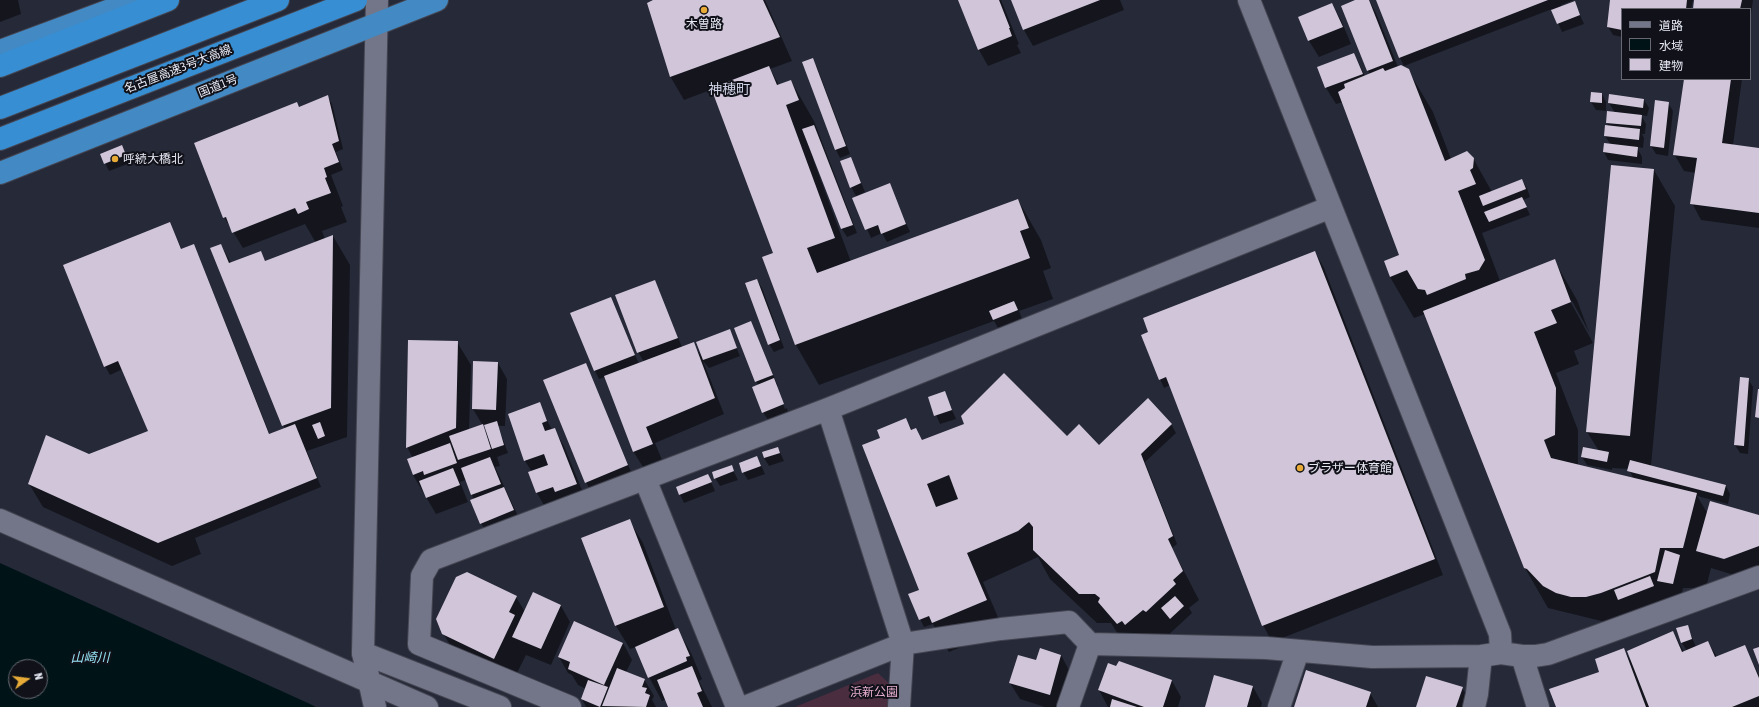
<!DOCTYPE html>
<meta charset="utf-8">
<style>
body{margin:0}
#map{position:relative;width:1759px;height:707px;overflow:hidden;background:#262938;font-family:"Asap Condensed","Noto Sans JP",sans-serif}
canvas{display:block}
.legend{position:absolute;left:1621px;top:8px;width:130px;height:72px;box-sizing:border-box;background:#111219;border:1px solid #676871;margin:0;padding:5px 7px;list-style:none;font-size:12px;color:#e7e9f4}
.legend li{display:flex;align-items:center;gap:8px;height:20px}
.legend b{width:20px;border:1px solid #676871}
.north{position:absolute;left:8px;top:659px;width:40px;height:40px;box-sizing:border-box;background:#111219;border:1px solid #676871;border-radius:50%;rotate:76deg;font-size:11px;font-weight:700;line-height:16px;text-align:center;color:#e7e9f4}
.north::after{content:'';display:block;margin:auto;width:14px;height:18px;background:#e8ab37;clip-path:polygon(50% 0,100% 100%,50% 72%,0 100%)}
</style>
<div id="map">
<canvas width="1759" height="707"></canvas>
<ul class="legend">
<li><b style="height:5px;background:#737688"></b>道路</li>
<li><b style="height:11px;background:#001418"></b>水域</li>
<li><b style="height:11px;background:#d1c6d9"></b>建物</li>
</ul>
<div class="north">N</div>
</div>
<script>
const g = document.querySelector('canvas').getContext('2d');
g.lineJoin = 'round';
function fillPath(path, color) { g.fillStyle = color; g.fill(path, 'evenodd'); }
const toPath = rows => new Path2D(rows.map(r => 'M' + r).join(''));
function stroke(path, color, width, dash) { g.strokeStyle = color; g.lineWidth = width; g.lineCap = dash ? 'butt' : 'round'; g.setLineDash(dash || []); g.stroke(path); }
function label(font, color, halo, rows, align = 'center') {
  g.font = font + ' "Asap Condensed","Noto Sans JP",sans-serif'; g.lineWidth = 4; g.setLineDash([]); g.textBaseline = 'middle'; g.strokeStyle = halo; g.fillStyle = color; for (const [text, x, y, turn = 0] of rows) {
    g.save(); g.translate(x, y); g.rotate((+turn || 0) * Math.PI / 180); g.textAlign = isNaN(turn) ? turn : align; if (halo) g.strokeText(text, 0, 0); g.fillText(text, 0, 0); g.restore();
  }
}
fillPath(toPath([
 [878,673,894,688,893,707,795,707]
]), '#4a2e40');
fillPath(toPath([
 [0,563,310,704,316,707,0,707],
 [16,667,40,667,40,691,16,691]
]), '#001418');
fillPath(toPath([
 [0,0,18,0,21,14,0,22],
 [656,0,765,0,792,61,770,69,779,85,791,81,814,121,857,233,847,237,842,229,815,158,813,159,851,262,1018,200,1041,240,1051,268,1043,271,1053,299,1019,311,1022,319,998,328,994,321,819,385,796,345,763,257,774,254,713,89,684,100,670,76],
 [959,0,1001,0,1019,44,1017,45,1021,53,988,66,979,50],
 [1012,0,1120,0,1124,10,1033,46,1024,30],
 [1357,0,1369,0,1376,13,1398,67,1408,70,1433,112,1451,159,1473,158,1492,192,1522,180,1527,188,1530,197,1523,200,1530,215,1482,233,1500,281,1554,260,1577,300,1589,332,1572,301,1570,301,1593,343,1574,351,1579,364,1556,373,1578,430,1578,465,1633,478,1629,469,1612,468,1612,470,1587,465,1582,457,1599,451,1587,432,1654,170,1675,206,1651,466,1726,486,1730,494,1728,504,1697,496,1708,514,1759,516,1759,566,1734,575,1711,568,1706,588,1683,588,1677,612,1634,629,1548,608,1525,568,1425,314,1414,318,1390,277,1400,256,1343,102,1336,104,1326,88,1319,68,1354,54,1365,76,1370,74,1368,71],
 [1377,0,1574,0,1561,5,1562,7,1574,2,1584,24,1562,32,1552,9,1404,66,1400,58],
 [1611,0,1693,0,1691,9,1622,9,1622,37,1613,35,1608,27],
 [1695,0,1753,0,1750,21,1750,9,1694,9],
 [1332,4,1341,20,1351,44,1319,57,1309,41,1300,18],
 [812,59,817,67,850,154,840,158,836,150,803,63],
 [1685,79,1742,79,1733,145,1759,149,1759,228,1701,220,1692,203,1696,173,1684,171,1674,154],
 [1602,94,1606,102,1606,111,1596,110,1591,102],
 [1610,95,1644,100,1649,108,1647,116,1641,115,1646,124,1645,134,1642,134,1644,138,1643,148,1637,147,1642,157,1642,164,1608,160,1604,152,1604,144,1611,145,1605,136,1609,127,1607,123,1615,113,1609,103],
 [327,96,332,104,343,149,336,152,343,170,331,175,343,206,341,207,347,222,322,231,325,239,333,236,350,265,347,437,307,451,321,487,195,538,201,554,172,566,43,507,29,484,89,456,149,432,123,369,110,375,105,366,170,223,182,250,198,254,270,435,285,429,221,245,231,263,260,252,266,262,316,243,305,224,243,248,224,217,297,103,300,108],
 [1668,103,1673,111,1668,156,1656,154,1651,146],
 [122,147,130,163,109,171,105,163],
 [851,158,865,192,856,196,851,187],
 [889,184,910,232,887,242,882,233,871,238,854,199],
 [1315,252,1324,268,1443,575,1272,642,1263,625,1170,385,1164,388,1160,379],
 [757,280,762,288,784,348,774,352,769,344],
 [654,281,682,347,693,343,703,359,729,331,740,356,709,368,703,361,724,414,655,443,662,460,643,467,633,451,605,377,599,379,595,371,572,314,611,298,639,364,644,362,638,352],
 [751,322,777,384,778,386,776,386,785,409,787,408,788,412,768,420,763,412,758,385,735,328],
 [457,342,471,365,469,430,483,426,473,409,498,363,507,379,505,426,498,426,508,453,497,457,500,466,495,467,526,533,494,546,481,523,474,500,466,480,460,482,468,502,436,514,413,475,413,458,407,447],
 [482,425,485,425,487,434],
 [586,364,632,474,590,491,544,381],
 [1741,379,1748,379,1753,387,1748,454,1740,453,1735,445],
 [944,392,956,419,940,424,929,398],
 [539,404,552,430,554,429,564,446,586,500,546,509,537,493,529,473,532,472,525,461,510,415],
 [906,419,912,430,916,429,923,441,1067,438,1099,447,1171,424,1176,433,1145,462,1177,544,1172,548,1199,600,1189,608,1192,613,1163,640,1134,652,1116,631,1111,623,1097,623,1050,579,1038,557,983,582,1003,629,949,652,933,624,924,627,920,619,920,595,881,439],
 [778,448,784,461,769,466,764,458],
 [757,457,765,474,748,480,743,472],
 [731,466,738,480,720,486,715,478],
 [708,475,715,491,684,503,677,488],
 [629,520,643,543,676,630,678,630,691,653,702,679,699,681,712,707,669,707,666,699,662,701,649,677,636,647,630,649,616,626,582,538],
 [533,594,561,606,570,622,551,665,526,655,510,687,460,662,443,633,516,597,525,612],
 [1687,626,1696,647,1708,642,1717,657,1744,646,1759,675,1759,707,1557,707,1600,672,1624,649,1630,660,1673,632,1684,652,1687,651,1682,643],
 [623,643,632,660,626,672,644,679,654,696,652,700,656,707,586,707,582,699,586,689,578,685,572,675,568,673,559,657],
 [1061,655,1070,672,1060,707,1045,707,1020,699,1010,683,1037,662],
 [1119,662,1172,681,1181,697,1178,707,1108,707,1099,690,1109,664,1117,668],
 [1253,687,1262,703,1261,707,1206,707],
 [1462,688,1472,704,1471,707,1417,707],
 [1370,693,1378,707,1295,707]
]), '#0007');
fillPath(toPath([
 [653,0,763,0,780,37,670,77,647,3],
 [958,0,999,0,1010,28,1009,28,1012,36,978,50],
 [1011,0,1100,0,1023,30],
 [1355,0,1369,0,1393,61,1367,71,1341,6],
 [1376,0,1548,0,1399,58],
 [1610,0,1687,0,1686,9,1622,9,1622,30,1607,27],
 [1694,0,1742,0,1740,9,1693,9],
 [1575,1,1580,15,1557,24,1551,10],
 [1332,3,1343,27,1308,41,1298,17],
 [1354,53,1363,74,1325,88,1317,67],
 [813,58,846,146,835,150,802,62],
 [1401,65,1409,69,1445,161,1467,151,1474,158,1473,168,1470,170,1476,184,1458,191,1485,260,1479,270,1465,274,1466,279,1427,295,1425,290,1418,289,1407,270,1390,277,1384,261,1399,255,1338,92,1345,88,1344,84,1383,68,1385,71],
 [769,66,777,85,791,80,799,100,786,105,835,238,807,248,817,273,1018,199,1029,228,1020,231,1030,258,795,345,762,257,773,253,711,88],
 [1684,79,1731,79,1722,143,1759,148,1759,213,1690,204,1697,158,1673,155],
 [1591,92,1602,93,1602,103,1590,102],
 [1609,94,1644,99,1643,108,1608,103],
 [328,95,339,141,332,144,339,162,324,168,327,177,325,178,331,193,306,202,309,209,298,214,295,208,232,233,226,217,223,218,194,143,297,102,299,107],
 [1655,100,1669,102,1664,148,1650,146],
 [1607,111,1642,115,1641,126,1606,123],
 [814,125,853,225,841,229,802,129],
 [1605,125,1640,129,1639,140,1604,136],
 [1604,143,1638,147,1637,157,1603,152],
 [122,145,126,155,104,164,100,154],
 [851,157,861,183,850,188,840,161],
 [1611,165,1654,169,1630,436,1586,432],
 [1522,179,1526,189,1483,206,1479,196],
 [890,183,906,224,881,234,878,225,865,230,852,198],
 [1522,197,1527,207,1489,222,1484,212],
 [170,222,181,249,194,244,269,434,295,424,317,478,158,543,28,484,46,435,89,454,148,431,118,361,104,367,63,265],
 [333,235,331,408,282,426,210,248,221,244,229,263,261,251,265,261],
 [1315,251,1435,559,1262,626,1166,377,1159,380,1141,335,1148,332,1143,318],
 [1555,259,1571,302,1551,310,1557,323,1534,332,1556,388,1555,435,1544,440,1551,458,1697,493,1683,548,1660,548,1655,572,1601,593,1586,597,1571,597,1556,593,1543,586,1527,569,1524,568,1423,311],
 [757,279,780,340,768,345,745,283],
 [655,280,678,338,637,353,615,295],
 [611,297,635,355,594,371,570,313],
 [1014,301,1018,310,993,320,989,311],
 [751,321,773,375,755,382,734,328],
 [730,329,737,348,703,360,696,342],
 [408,340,458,341,456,428,406,448],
 [694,342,715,398,646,427,653,444,633,452,604,376],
 [473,361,498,362,496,410,472,409],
 [586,363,628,465,585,483,543,380],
 [1004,373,1067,436,1079,424,1099,445,1148,398,1172,424,1141,454,1173,536,1168,539,1183,571,1173,580,1176,584,1146,612,1143,610,1125,625,1122,621,1117,624,1098,602,1100,598,1095,594,1079,594,1033,550,1033,527,1029,522,1018,531,967,553,987,600,932,623,929,616,919,620,908,594,919,590,862,445,880,438,877,430,906,418,911,430,916,428,922,440,964,424,961,416],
 [949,475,958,499,936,507,927,484],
 [1740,377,1749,378,1744,446,1734,445],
 [774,378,784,404,762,413,752,387],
 [1758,389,1759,389,1759,418,1755,417],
 [945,391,952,410,934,416,928,397],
 [540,402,547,421,542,423,545,431,555,428,577,484,555,492,553,487,536,493,528,472,548,465,544,454,524,461,508,414],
 [497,421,504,445,492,449,484,425],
 [320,422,325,436,318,439,312,425],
 [483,424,491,449,458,460,449,436],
 [450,443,457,463,424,475,423,471,413,475,407,459],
 [778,447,780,453,764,458,762,452],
 [1583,447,1609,452,1607,462,1581,457],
 [757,456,761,466,742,473,739,463],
 [490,457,501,484,471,495,461,468],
 [1630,460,1726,485,1723,496,1627,471],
 [732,465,734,471,714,479,712,472],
 [453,468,460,485,426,498,419,481],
 [708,474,712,482,679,495,676,487],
 [504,487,514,510,480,524,470,500],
 [1710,501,1759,515,1759,546,1724,559,1696,551],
 [630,519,664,607,615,626,581,538],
 [1665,550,1680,555,1673,584,1657,581],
 [467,572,517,596,509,612,515,615,494,659,442,634,436,619,456,577],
 [1650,576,1654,586,1618,600,1614,590],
 [533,592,561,605,541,649,512,637],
 [1175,596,1184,606,1170,619,1161,608],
 [574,621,623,643,604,685,568,669,570,662,558,657],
 [1688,625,1692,639,1681,643,1676,628],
 [678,628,690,656,686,657,687,661,648,678,635,647],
 [1673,631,1682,652,1708,641,1715,657,1745,645,1759,678,1759,696,1732,707,1649,707,1627,651],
 [1759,647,1759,665,1753,649],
 [1040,648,1061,655,1050,695,1009,683,1018,655,1036,660],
 [1624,648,1646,707,1556,707,1549,689,1599,672,1595,659],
 [1119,661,1172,680,1163,707,1144,707,1098,690,1108,663,1116,666],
 [692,666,702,691,697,693,703,707,668,707,657,680],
 [617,668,645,679,642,687,647,688,645,693,650,695,646,707,602,706],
 [1306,670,1371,692,1366,707,1294,707],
 [1214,675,1253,686,1247,707,1205,707],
 [1426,676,1463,687,1456,707,1416,707],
 [588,680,608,687,600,707,581,699],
 [1112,699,1137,707,1110,707]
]), '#d1c6d9');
const minor = toPath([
 [1249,0,1500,634,1501,653],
 [828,409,903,644,899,707],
 [645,479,737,707],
 [0,520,427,707],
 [363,653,500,707],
 [1522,656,1538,707],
 [570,707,419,644,422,576,431,560,828,409,1331,207],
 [745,707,903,644,1001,629,1069,622,1090,644],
 [1068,707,1090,644,1266,648,1372,657,1481,656,1501,653,1522,656,1535,656,1548,654,1759,577],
 [1279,707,1298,651],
 [1474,707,1477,694,1481,656]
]);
const tertiary = toPath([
 [375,707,363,653,377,0]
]);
const trunk = toPath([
 [0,51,137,0],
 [0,173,437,0]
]);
const motorway = toPath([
 [0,66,168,0],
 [0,108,278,0],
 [0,139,356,0]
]);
stroke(minor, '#444552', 24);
stroke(tertiary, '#444552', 24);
stroke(trunk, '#444552', 24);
stroke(motorway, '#444552', 24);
stroke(minor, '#737688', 22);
stroke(tertiary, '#737688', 22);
stroke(trunk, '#4389c3', 22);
stroke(motorway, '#378ed2', 22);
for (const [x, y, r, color] of [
 [704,10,4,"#e8ab37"],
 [115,159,4,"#e8ab37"],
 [1300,468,4,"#e8ab37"]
]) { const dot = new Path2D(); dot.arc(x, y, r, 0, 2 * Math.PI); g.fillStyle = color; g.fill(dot); stroke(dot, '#111219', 1.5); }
label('12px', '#e7e9f4', '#111219', [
 ["木曽路",704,24,"center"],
 ["呼続大橋北",123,159],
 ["ブラザー体育館",1308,468]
], 'left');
label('12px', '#e7e9f4', '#111219', [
 ["名古屋高速3号大高線",178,69,-21],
 ["国道1号",218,86,-22]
]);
label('12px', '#e7aed0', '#111219', [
 ["浜新公園",874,692]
]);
label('italic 13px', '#95e2f4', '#111219', [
 ["山崎川",90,658]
]);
label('14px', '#ced1e5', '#111219', [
 ["神穂町",729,90]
]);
</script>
